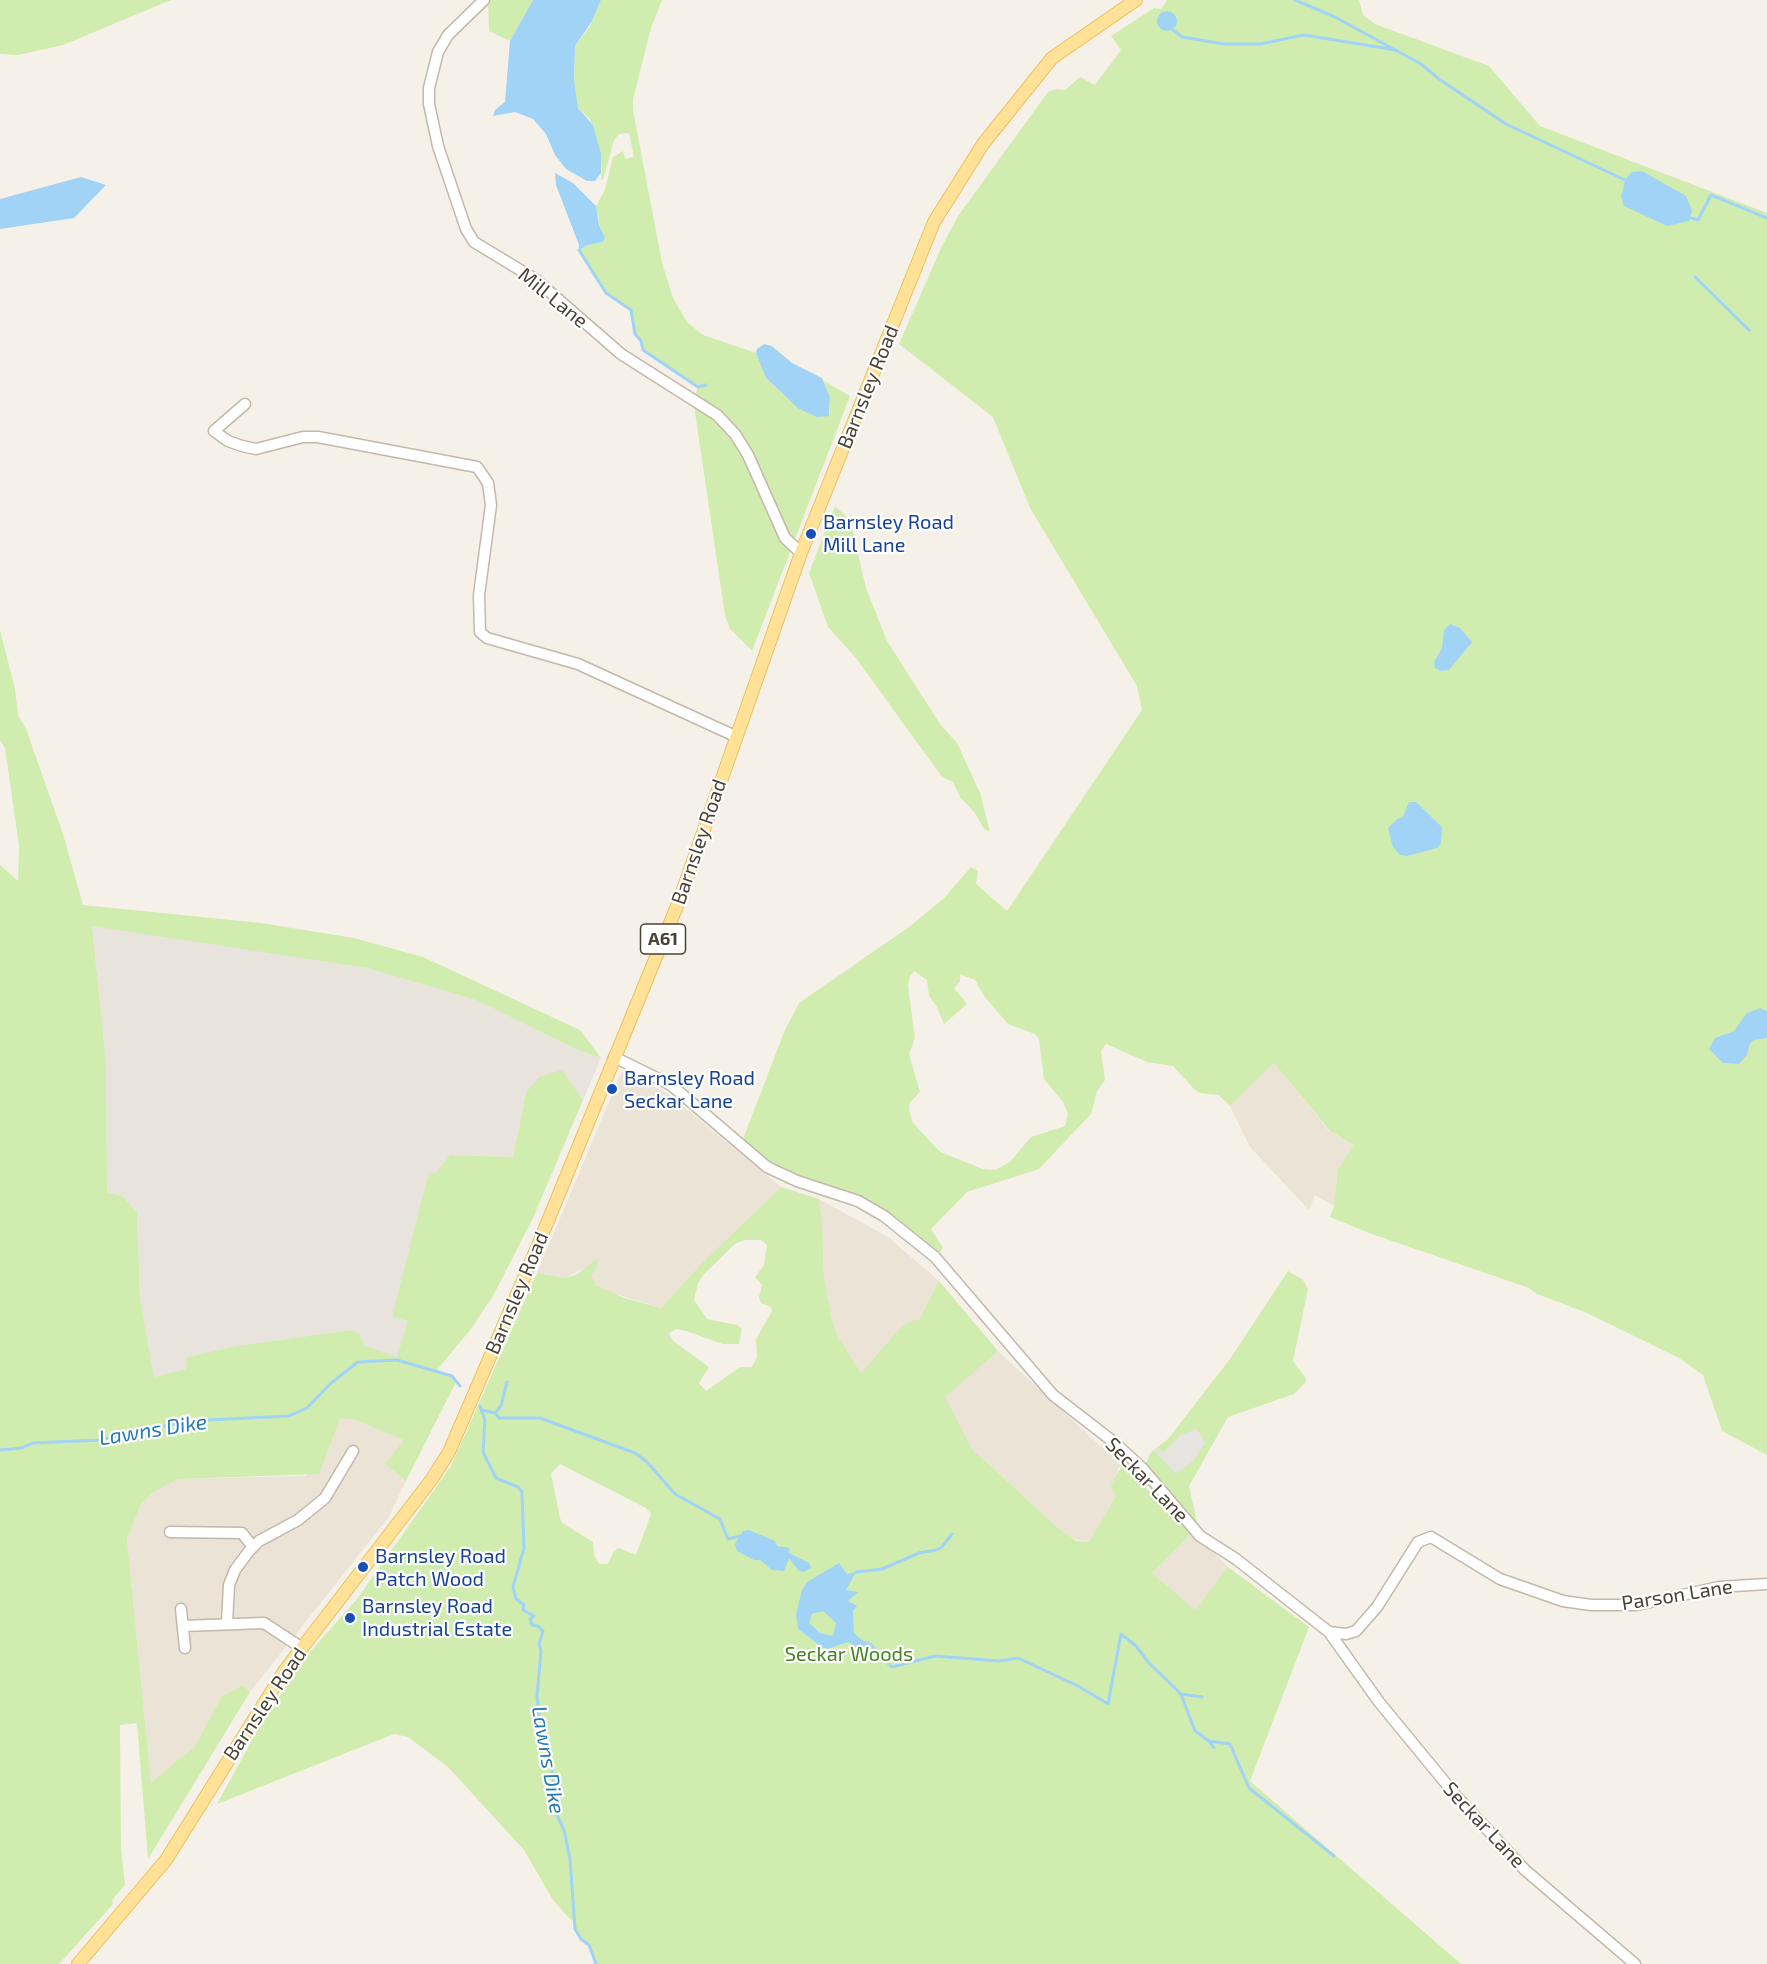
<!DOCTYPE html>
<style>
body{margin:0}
canvas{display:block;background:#f5f1e8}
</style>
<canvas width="1767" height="1964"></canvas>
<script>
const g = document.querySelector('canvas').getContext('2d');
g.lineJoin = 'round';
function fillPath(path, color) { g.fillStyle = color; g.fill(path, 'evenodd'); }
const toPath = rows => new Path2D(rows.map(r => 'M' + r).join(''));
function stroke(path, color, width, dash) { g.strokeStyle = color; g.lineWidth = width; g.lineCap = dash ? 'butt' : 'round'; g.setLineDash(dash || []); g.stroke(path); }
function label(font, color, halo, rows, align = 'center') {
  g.font = font + ' "Exo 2",sans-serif'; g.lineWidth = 4.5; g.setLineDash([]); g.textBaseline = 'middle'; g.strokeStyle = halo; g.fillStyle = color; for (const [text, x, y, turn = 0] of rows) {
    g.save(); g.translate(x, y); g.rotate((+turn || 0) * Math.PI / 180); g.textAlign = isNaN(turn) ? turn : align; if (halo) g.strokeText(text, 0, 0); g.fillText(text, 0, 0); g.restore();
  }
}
fillPath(toPath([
 [1274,1063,1329,1131,1354,1145,1338,1169,1334,1206,1315,1195,1309,1210,1250,1147,1230,1106],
 [622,1071,667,1093,781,1187,701,1264,661,1308,603,1290,593,1282,585,1268,565,1278,537,1273],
 [819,1199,888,1237,939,1281,917,1322,898,1330,861,1373,837,1335,832,1320,824,1278,822,1221],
 [998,1351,1122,1466,1118,1468,1116,1496,1089,1542,1069,1538,972,1449,944,1396],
 [340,1418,355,1420,405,1440,385,1464,406,1481,388,1518,250,1692,243,1685,222,1696,195,1746,151,1784,127,1539,141,1504,152,1493,178,1479,306,1476],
 [1193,1532,1228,1567,1195,1611,1152,1573]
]), '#eae3d6');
fillPath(toPath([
 [92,925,367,968,476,1000,573,1048,601,1058,583,1100,562,1070,526,1093,513,1157,450,1155,392,1317,408,1321,397,1358,364,1345,359,1333,352,1330,236,1346,187,1357,186,1369,154,1377,140,1298,137,1212,122,1196,107,1192,106,1061]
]), '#e8e3dd');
fillPath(toPath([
 [0,0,171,0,63,45,18,55,0,54],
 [488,0,533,0,510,41,489,31],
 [601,0,662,0,651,28,633,99,633,110,662,263,673,298,687,322,703,335,756,353,766,378,788,399,830,414,830,397,824,381,850,396,752,651,730,629,725,615,693,399,698,387,643,350,641,341,635,334,631,310,606,293,579,250,588,245,603,242,596,206,605,190,613,157,623,151,625,159,634,157,629,133,619,134,614,140,603,180,601,179,602,167,595,132,590,119,578,108,574,87,575,46,590,26],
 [1167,0,1359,0,1363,15,1375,24,1489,66,1540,126,1767,213,1767,1455,1722,1431,1703,1375,1679,1358,1587,1313,1537,1294,1529,1288,1369,1233,1330,1217,1334,1206,1338,1169,1354,1145,1330,1131,1274,1063,1230,1106,1219,1095,1200,1093,1194,1089,1173,1066,1147,1062,1106,1044,1101,1051,1105,1080,1097,1091,1091,1114,1039,1169,967,1192,931,1229,943,1248,935,1257,884,1216,797,1181,741,1144,785,1030,799,1003,909,927,944,898,971,867,978,871,976,884,1007,911,1142,710,1137,686,1030,508,993,417,899,344,941,248,958,216,1048,92,1056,89,1065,90,1080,77,1095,85,1121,50,1111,36,1154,8,1161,9],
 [914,971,927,980,929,996,937,1007,944,1024,967,1004,954,988,960,982,960,974,975,980,984,996,1008,1024,1035,1034,1039,1039,1044,1079,1063,1102,1068,1114,1065,1126,1031,1137,1010,1162,995,1170,983,1169,940,1152,913,1123,909,1110,910,1102,920,1092,909,1054,915,1038,908,986,910,976],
 [835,506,846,516,851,524,866,588,887,641,940,724,957,743,980,793,990,832,984,829,975,813,960,797,953,782,942,777,856,658,828,627,809,573],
 [0,630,15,689,18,715,26,729,63,834,83,905,261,923,354,938,423,957,580,1030,601,1058,573,1048,476,1000,367,968,92,926,106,1061,107,1192,122,1196,137,1212,140,1298,154,1377,186,1369,187,1357,236,1346,352,1330,359,1333,364,1345,397,1357,408,1321,392,1317,429,1172,436,1173,450,1155,513,1157,526,1093,539,1077,562,1070,583,1100,533,1218,493,1296,471,1329,436,1371,452,1376,456,1382,406,1481,385,1464,404,1440,355,1420,340,1418,319,1474,178,1479,152,1493,141,1504,127,1539,151,1783,195,1746,222,1696,243,1685,250,1692,148,1859,137,1723,120,1725,121,1850,125,1885,112,1900,113,1904,59,1964,0,1964,0,865,18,881,19,846,5,748,0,740],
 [781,1187,819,1199,822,1221,824,1278,832,1320,837,1335,861,1373,898,1330,914,1319,918,1321,939,1281,998,1351,945,1397,972,1449,1058,1528,1076,1541,1089,1542,1116,1496,1111,1485,1122,1466,1193,1532,1152,1573,1195,1610,1228,1567,1309,1627,1250,1781,1461,1964,596,1964,589,1945,581,1939,575,1929,575,1922,568,1917,553,1900,524,1850,448,1767,408,1737,394,1734,217,1804,256,1733,302,1661,357,1599,451,1466,537,1273,565,1278,576,1275,597,1259,598,1264,591,1276,596,1285,624,1298,661,1308,701,1264],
 [744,1240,761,1240,767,1245,764,1265,755,1277,762,1285,759,1297,761,1303,771,1307,772,1311,756,1339,757,1357,752,1367,740,1367,706,1391,699,1383,709,1367,672,1340,669,1333,676,1329,686,1331,723,1344,739,1344,742,1329,737,1325,707,1319,694,1300,698,1283,704,1274,735,1244],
 [560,1464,646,1508,651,1514,636,1555,619,1548,614,1551,608,1564,599,1564,594,1555,593,1542,561,1522,551,1474],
 [1288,1271,1303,1280,1308,1289,1293,1361,1305,1377,1306,1382,1294,1394,1228,1417,1189,1486,1200,1536,1143,1469,1151,1452,1168,1439,1230,1359]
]), '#d1ecaf');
fillPath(toPath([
 [1197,1429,1205,1443,1193,1461,1176,1474,1153,1450,1157,1448,1164,1452,1180,1435]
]), '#e6e4e0');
fillPath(toPath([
 [533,0,601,0,592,21,575,46,574,80,578,108,593,125,601,154,601,173,595,181,587,181,566,169,555,155,546,134,533,119,515,112,493,116,495,110,505,102,510,41],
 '1157 21a10 10 0 1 1 20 0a10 10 0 1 1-20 0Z',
 [1642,171,1686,196,1692,211,1689,221,1667,226,1624,206,1621,197,1625,180,1632,172],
 [555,173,573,183,596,206,599,225,605,238,603,242,588,245,579,250,579,245,556,185],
 [81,177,106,185,74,218,0,229,0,199],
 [764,344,772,346,792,363,822,378,830,397,829,416,817,417,799,409,766,378,756,353,757,349],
 [1450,624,1460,628,1472,642,1449,670,1441,671,1435,668,1434,662,1442,648,1444,630],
 [1409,802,1416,802,1442,827,1441,843,1437,848,1407,856,1400,855,1393,847,1388,828,1397,819,1403,817],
 [1760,1008,1767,1011,1767,1038,1754,1040,1750,1043,1747,1055,1739,1064,1723,1063,1709,1049,1715,1038,1734,1031,1747,1013],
 [749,1530,775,1541,777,1546,790,1548,789,1553,809,1563,811,1568,804,1572,799,1571,789,1558,784,1571,772,1570,760,1560,754,1560,737,1551,735,1544,740,1536,743,1531],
 [839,1563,847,1574,856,1572,846,1590,858,1592,848,1601,857,1606,853,1611,854,1633,862,1640,873,1644,878,1654,874,1654,871,1647,860,1649,848,1642,827,1649,822,1647,798,1629,796,1614,802,1590,807,1582],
 [823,1611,836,1623,833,1636,820,1633,809,1623,812,1614]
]), '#a1d3f6');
stroke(toPath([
 [1295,0,1333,16,1421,64,1439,79,1506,124,1625,180],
 [1173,30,1182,37,1224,44,1260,44,1304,35,1396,50],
 [1691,218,1698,220,1711,195,1767,218],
 [579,250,606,293,631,310,635,334,641,341,643,350,698,387,706,385],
 [1695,277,1749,330],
 [480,1406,485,1420,483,1452,496,1478,518,1487,522,1492,524,1548,513,1587,516,1599,524,1605,523,1610,534,1616,530,1619,532,1625,538,1626,543,1631,539,1644,541,1651,537,1696,540,1729,547,1741,557,1803,555,1811,564,1830,570,1859,575,1929,581,1939,589,1945,596,1964],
 [482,1410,495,1413,499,1418,540,1418,635,1453,647,1462,675,1494,720,1519,728,1539,740,1536],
 [495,1413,501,1406,507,1382],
 [0,1450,22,1448,33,1443,100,1440,188,1421,289,1416,307,1408,330,1384,358,1362,397,1360,452,1376,460,1386],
 [856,1572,882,1569,919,1553,936,1550,942,1547,952,1534],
 [878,1654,892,1667,935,1656,999,1661,1018,1658,1078,1686,1108,1704,1121,1634,1136,1646,1148,1662,1181,1694,1195,1731,1209,1741,1230,1744,1249,1788,1334,1856],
 [1181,1694,1202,1697],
 [1209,1741,1214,1748]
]), '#a1d3f6', 3);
const minor = toPath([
 [484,0,448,35,438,52,429,88,429,104,438,146,466,229,474,242,535,279,621,354,717,415,735,434,748,455,785,538,801,553],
 [245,404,214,431,228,441,242,446,256,449,303,437,318,437,477,467,488,483,491,505,479,595,480,632,487,638,578,664,735,736],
 [614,1057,671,1085,767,1167,797,1181,858,1201,884,1216,935,1257,1053,1395,1115,1443,1143,1469,1200,1536,1236,1559,1329,1632,1379,1702,1457,1797,1525,1870,1635,1964],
 [170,1532,242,1533,253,1547],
 [181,1609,185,1648],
 [227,1623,229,1585,235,1570,249,1551,259,1541,298,1520,325,1498,353,1451],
 [183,1626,264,1623,302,1648],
 [1329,1632,1346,1634,1356,1631,1377,1607,1418,1542,1431,1537,1500,1579,1563,1601,1591,1605,1637,1605,1719,1587,1767,1584]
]);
const major = toPath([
 [78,1964,166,1860,285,1670,432,1479,449,1452,536,1250,679,901,801,553,934,222,983,144,1052,58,1136,0]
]);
stroke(minor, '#c2b9aa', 13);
stroke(major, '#ecc15f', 14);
stroke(minor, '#fff', 10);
stroke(major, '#ffe198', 12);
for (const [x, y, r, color] of [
 [811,534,6,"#1a4fb4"],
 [612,1089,6,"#1a4fb4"],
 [363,1567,6,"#1a4fb4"],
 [350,1618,6,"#1a4fb4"]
]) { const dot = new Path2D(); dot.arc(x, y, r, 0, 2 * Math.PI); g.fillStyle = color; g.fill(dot); stroke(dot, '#fff', 2); }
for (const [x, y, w] of [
 [663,939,45]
]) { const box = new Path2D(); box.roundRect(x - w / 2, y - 15, w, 30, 4.5); g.fillStyle = '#fff'; g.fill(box); stroke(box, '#494236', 1.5); }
label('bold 18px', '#494236', null, [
 ["A61",663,939]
]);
label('20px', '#494236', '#fff', [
 ["Mill Lane",553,298,39],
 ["Barnsley Road",868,387,-68],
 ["Barnsley Road",699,842,-71],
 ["Barnsley Road",517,1293,-67],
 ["Seckar Lane",1147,1480,46],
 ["Parson Lane",1677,1595,-9],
 ["Barnsley Road",265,1704,-56],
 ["Seckar Lane",1484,1825,47]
]);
label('20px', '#164399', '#fff', [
 ["Barnsley Road",823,522],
 ["Mill Lane",823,545],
 ["Barnsley Road",624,1078],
 ["Seckar Lane",624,1101],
 ["Barnsley Road",375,1556],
 ["Patch Wood",375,1579],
 ["Barnsley Road",362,1606],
 ["Industrial Estate",362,1629]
], 'left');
label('20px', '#488024', '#fff', [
 ["Seckar Woods",849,1654]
]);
label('italic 21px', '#267ab5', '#fff', [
 ["Lawns Dike",153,1430,-9],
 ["Lawns Dike",548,1760,80]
]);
</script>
